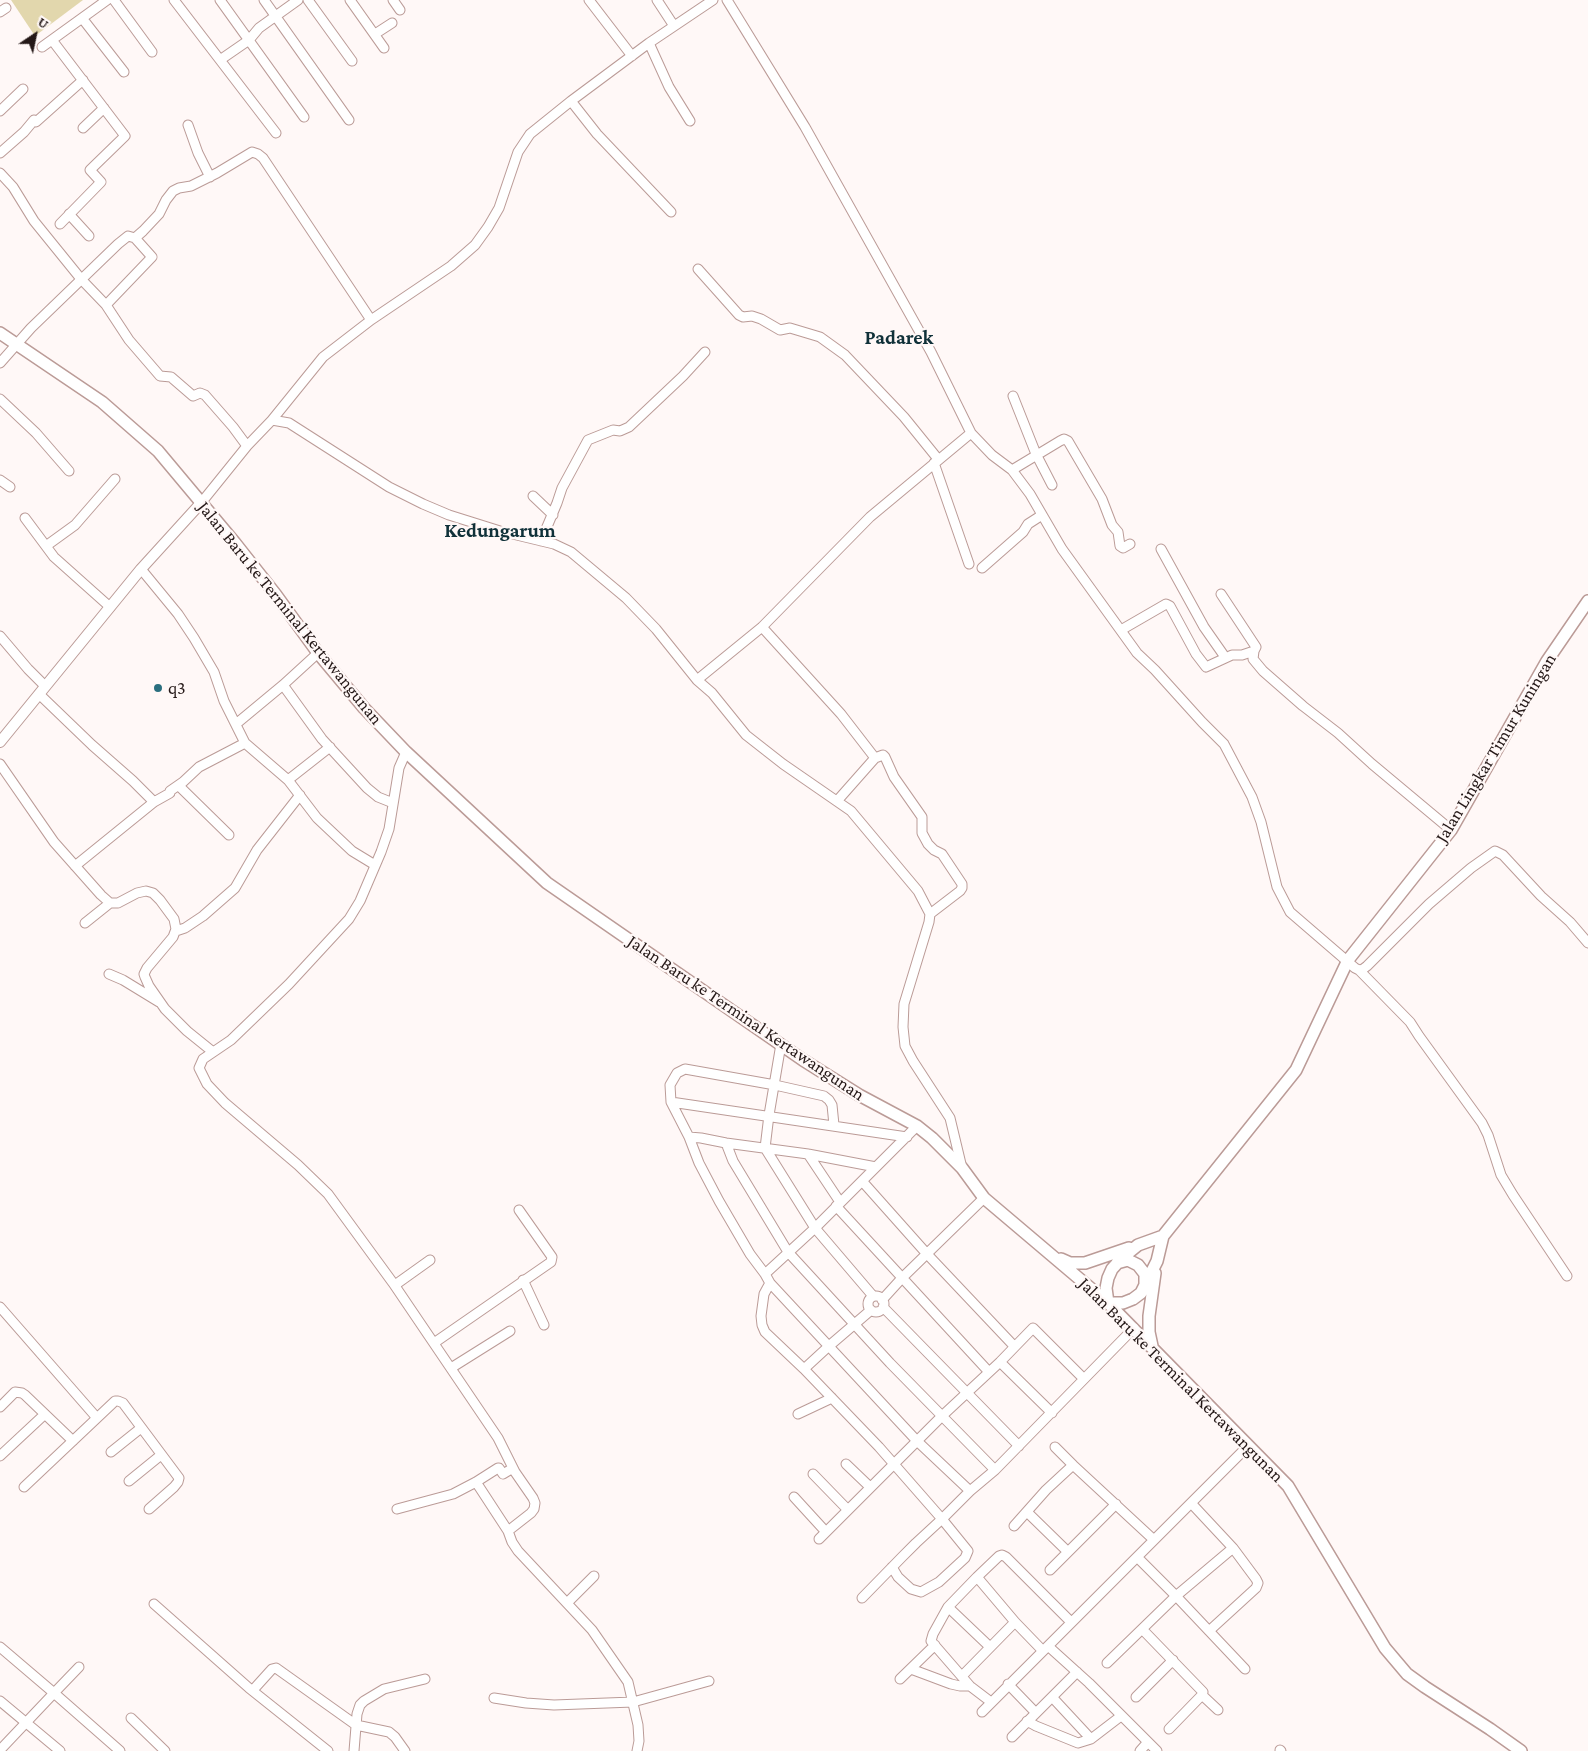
<!DOCTYPE html>
<style>
body{margin:0}
#map{position:relative;width:1588px;height:1751px;overflow:hidden;background:#fff8f7;font-family:"Crimson Pro",serif}
canvas{display:block}
.north{position:absolute;left:10px;top:10px;width:50px;height:50px;-webkit-text-stroke:4px #fff8f7;paint-order:stroke;rotate:34deg;font-size:14px;font-weight:700;line-height:20px;text-align:center;color:#241817}
.north::after{content:'';display:block;margin:auto;width:18px;height:22px;background:#241817;clip-path:polygon(50% 0,100% 100%,50% 72%,0 100%)}
</style>
<div id="map">
<canvas width="1588" height="1751"></canvas>
<div class="north">U</div>
</div>
<script>
const g = document.querySelector('canvas').getContext('2d');
g.lineJoin = 'round';
function fillPath(path, color) { g.fillStyle = color; g.fill(path, 'evenodd'); }
const toPath = rows => new Path2D(rows.map(r => 'M' + r).join(''));
function stroke(path, color, width, dash) { g.strokeStyle = color; g.lineWidth = width; g.lineCap = dash ? 'butt' : 'round'; g.setLineDash(dash || []); g.stroke(path); }
function label(font, color, halo, rows, align = 'center') {
  g.font = font + ' "Crimson Pro",serif'; g.lineWidth = 4.5; g.setLineDash([]); g.textBaseline = 'middle'; g.strokeStyle = halo; g.fillStyle = color; for (const [text, x, y, turn = 0] of rows) {
    g.save(); g.translate(x, y); g.rotate((+turn || 0) * Math.PI / 180); g.textAlign = isNaN(turn) ? turn : align; if (halo) g.strokeText(text, 0, 0); g.fillText(text, 0, 0); g.restore();
  }
}
fillPath(toPath([
 [11,0,83,0,35,36]
]), '#e2d7ad');
const minor = toPath([
 [114,0,152,52],
 [174,0,276,133],
 [220,0,304,117],
 [264,0,349,120],
 [308,0,352,61],
 [350,0,384,48],
 [393,0,400,10],
 [589,0,632,56],
 [657,0,674,26],
 [0,12,6,8],
 [82,18,124,72],
 [375,34,392,23],
 [52,40,125,136,90,170,101,182,60,224],
 [649,43,669,87,690,121],
 [42,47,107,0],
 [220,60,249,40,259,28,298,0],
 [571,101,597,134,671,212],
 [0,111,23,89],
 [36,122,83,80],
 [188,125,198,153,210,177],
 [83,128,104,108],
 [0,153,24,132,34,120],
 [0,173,13,187,34,221,81,279,106,305,129,340,160,376,171,377,193,396,200,393,205,395,233,427,247,446],
 [69,214,89,236],
 [698,269,739,315,743,317,752,316,761,319,780,330,790,328,820,337,845,355,904,417,938,459],
 [106,305,152,257,135,238],
 [0,363,31,328,118,244,128,236,135,238,143,231,159,214,166,200,173,191,179,188,191,186,217,173,252,152,258,154,263,158,371,320],
 [1013,396,1036,454,1052,485],
 [0,399,36,433,69,471],
 [272,420,323,357,371,320,451,266,475,245,488,227,499,208,518,152,530,134,571,101,649,43,713,0],
 [971,433,992,455,1012,470,1030,494,1062,549,1137,653,1155,670,1202,722,1224,744,1252,797,1261,822,1277,887,1290,912,1355,968,1359,970,1410,1022,1419,1036,1482,1123,1488,1135,1501,1175,1513,1195,1567,1276],
 [934,463,969,564],
 [1012,470,1060,441,1064,439,1068,441,1102,499,1112,525,1118,532,1120,546,1123,548,1130,544],
 [0,480,10,487],
 [533,496,553,515],
 [201,503,247,446,272,420,289,423,389,487,423,504,449,515,500,531,554,544,571,552,626,598,656,629,697,680,762,627,870,517,971,433,931,352,805,127,727,0],
 [25,518,54,557,110,607],
 [541,541,557,503,562,488,588,440,613,430,620,431,629,427,683,376,705,352],
 [46,546,75,525,115,479],
 [1161,549,1204,627,1225,657],
 [982,568,1023,532,1028,524,1042,515],
 [141,569,178,614,194,638,214,672,224,701,245,743],
 [1221,594,1256,647,1254,651,1253,659,1263,671,1303,706,1338,733,1372,764,1451,830],
 [762,627,841,714,875,758,837,801],
 [1121,630,1166,604,1170,606,1196,654,1206,667,1232,655,1242,655,1254,651],
 [0,636,28,669,45,686],
 [697,680,712,693,746,735,783,764,851,811,918,891,930,914,929,922,904,1004,903,1027,905,1046,913,1061,950,1118,962,1168],
 [283,685,322,739,367,788,378,797,393,803],
 [39,694,92,745,133,781,154,802],
 [236,724,283,685,318,653],
 [406,752,399,768,389,829,381,852,360,901,349,919,289,984,231,1040,203,1059,199,1068,207,1084,225,1103,298,1165,328,1194,393,1283,498,1438,515,1472,533,1498,535,1503,534,1509,531,1513,508,1531,512,1542,518,1551,592,1630,628,1682,638,1725,639,1741,637,1751],
 [875,758,883,755,885,757,894,777,922,817,922,833,928,844,934,850,942,854,962,884,962,888,960,891,930,914],
 [0,764,54,842,101,895,110,903,118,903,137,893,146,891,153,893,160,900,174,919,176,929,173,937,147,968,144,974,145,977,149,986,165,1009,187,1031,213,1052],
 [288,780,330,747],
 [179,786,229,835],
 [75,866,154,802,170,793,170,791,183,782,199,767,245,743,288,780,317,818,352,851,375,865],
 [85,923,110,903],
 [176,931,185,928,203,916,235,888,257,850,300,795],
 [1359,970,1363,969,1367,966,1429,904,1471,868,1495,851,1503,855,1541,896,1570,922,1588,943],
 [109,974,123,980,159,1002],
 [781,1044,769,1115,765,1148,815,1228,873,1296],
 [671,1102,907,1137],
 [917,1126,815,1228,765,1274,770,1283,764,1294,761,1316,762,1325,765,1332,804,1369,879,1447,942,1519,970,1491,995,1470,1134,1328],
 [689,1137,671,1102,670,1085,677,1073,685,1069,775,1085,824,1096,829,1100,832,1105,834,1125],
 [726,1143,733,1161,788,1252,890,1363,995,1470],
 [808,1154,840,1202],
 [862,1181,927,1254,1014,1346],
 [836,1206,989,1372],
 [765,1274,750,1254,719,1201,699,1163,689,1137,701,1138,726,1143,808,1154,876,1167],
 [523,1280,544,1325],
 [770,1283,917,1441,970,1491],
 [395,1285,430,1260],
 '868 1304a8 8 0 1 1 16 0a8 8 0 1 1-16 0Z',
 [882,1300,902,1278,984,1198],
 [0,1307,97,1418],
 [883,1307,1019,1446],
 [434,1343,551,1262,552,1257,519,1210],
 [1000,1362,1052,1413],
 [451,1368,510,1331],
 [804,1369,829,1346,871,1310],
 [0,1407,15,1392,22,1393,25,1395,73,1441],
 [798,1414,832,1398],
 [1055,1447,1073,1465],
 [111,1452,141,1428],
 [0,1456,45,1414],
 [846,1464,870,1487],
 [813,1474,848,1510],
 [129,1481,161,1455],
 [476,1482,508,1531],
 [24,1487,115,1401,118,1401,123,1403,179,1478,178,1482,174,1487,149,1509],
 [794,1497,826,1532],
 [1191,1503,1233,1548,1176,1596,1245,1669],
 [397,1509,453,1494,476,1482,498,1468,499,1468,503,1474,513,1468],
 [1027,1512,1068,1552,1116,1504],
 [1014,1526,1046,1490,1073,1465,1154,1540],
 [819,1539,942,1416,1000,1362,1033,1328,1084,1379],
 [1050,1570,1068,1552],
 [977,1577,1015,1622,1043,1651],
 [862,1598,902,1557,916,1543,942,1519,968,1551,965,1558,939,1582,921,1592,911,1589,898,1577,892,1567],
 [567,1603,594,1576],
 [154,1604,249,1688,328,1751],
 [948,1607,990,1647],
 [1142,1629,1203,1692,1202,1695,1169,1729],
 [1209,1631,1256,1588,1258,1583,1256,1579,1233,1548],
 [1048,1646,1089,1683,1157,1751],
 [0,1647,54,1693,79,1667],
 [1107,1663,1176,1596,1137,1557],
 [911,1669,951,1684,960,1686,970,1686],
 [962,1676,1015,1622],
 [900,1679,935,1645],
 [1008,1684,1035,1712],
 [253,1690,272,1669,276,1668,356,1725,389,1732,395,1737,405,1751],
 [1202,1695,1218,1710],
 [1052,1697,1091,1739],
 [1136,1697,1173,1660],
 [494,1698,526,1703,554,1705,633,1702,709,1681],
 [0,1701,60,1751],
 [991,1702,970,1686,931,1641,933,1634,948,1607,977,1577,999,1556,1002,1555,1006,1557,1071,1622],
 [982,1712,1248,1446],
 [131,1718,165,1751],
 [1027,1721,1036,1726,1078,1743,1091,1739,1121,1716],
 [1012,1737,1077,1672],
 [0,1750,54,1693,120,1751],
 [1280,1750,1281,1751],
 [354,1751,357,1714,360,1705,364,1701,384,1689,425,1679],
 [1140,1751,1148,1742]
]);
const tertiary = toPath([
 [0,742,141,569,201,503]
]);
const secondary = toPath([
 [0,333,102,402,158,451,235,543,276,595,318,653,364,708,406,752,547,883,803,1060,859,1095,917,1126,932,1138,962,1168,984,1198,1108,1303,1288,1486,1385,1648,1407,1674,1425,1687,1490,1729,1521,1751],
 [1163,1236,1138,1245,1122,1258,1112,1269,1108,1278,1106,1288,1108,1303,1123,1303,1133,1299,1141,1293,1157,1261,1163,1236,1296,1070,1348,960,1451,830,1547,661,1588,601],
 [1061,1259,1070,1263,1085,1263,1129,1248],
 [1117,1263,1128,1260,1138,1265,1145,1274,1145,1285],
 [1152,1346,1149,1332,1149,1316,1155,1273]
]);
stroke(minor, '#bb9b97', 11);
stroke(tertiary, '#bb9b97', 12);
stroke(secondary, '#bb9b97', 14);
stroke(minor, '#fff', 9);
stroke(tertiary, '#fff', 10);
stroke(secondary, '#fff', 11);
for (const [x, y, r, color] of [
 [158,688,5,"#2b6f7f"]
]) { const dot = new Path2D(); dot.arc(x, y, r, 0, 2 * Math.PI); g.fillStyle = color; g.fill(dot); stroke(dot, '#fff8f7', 2); }
label('18px', '#241817', '#fff8f7', [
 ["Jalan Baru ke Terminal Kertawangunan",290,613,51],
 ["Jalan Lingkar Timur Kuningan",1496,748,-59],
 ["Jalan Baru ke Terminal Kertawangunan",746,1018,34],
 ["Jalan Baru ke Terminal Kertawangunan",1181,1380,45]
]);
label('18px', '#241817', '#fff8f7', [
 ["q3",168,688]
], 'left');
label('bold 20px', '#103139', '#fff8f7', [
 ["Padarek",899,338],
 ["Kedungarum",500,531]
]);
</script>
